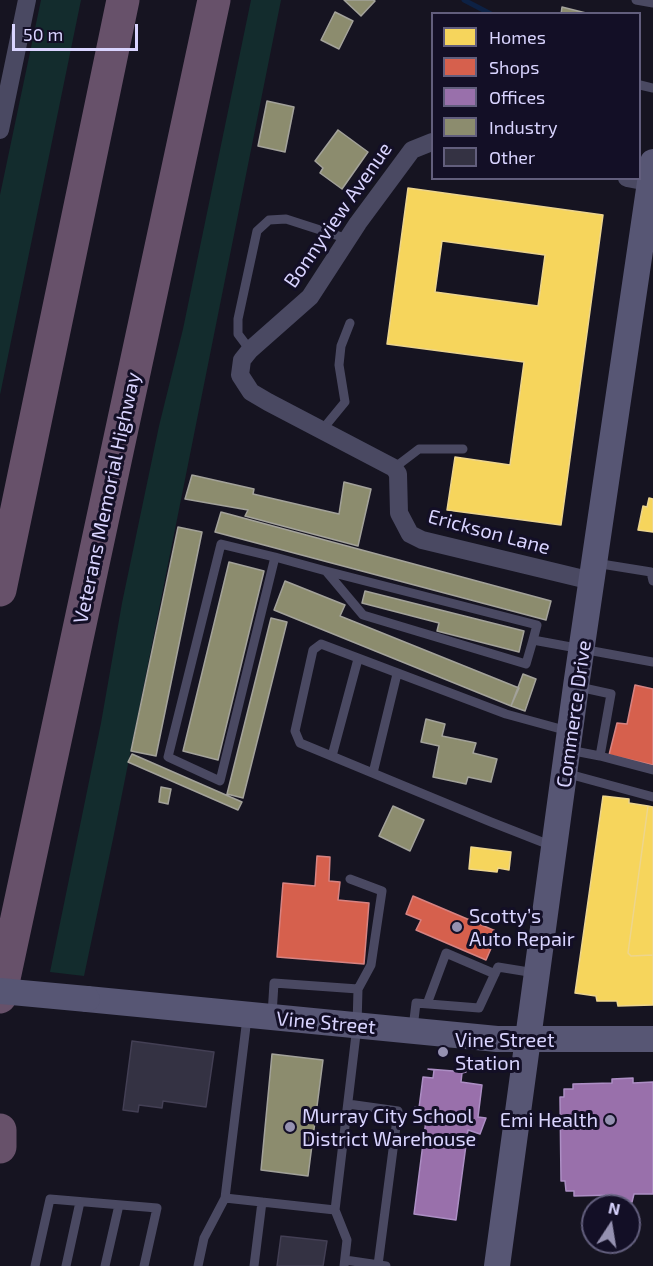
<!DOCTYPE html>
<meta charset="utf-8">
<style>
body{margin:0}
#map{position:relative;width:653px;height:1266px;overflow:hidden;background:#161421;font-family:"Exo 2",sans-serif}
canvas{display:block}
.legend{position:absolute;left:431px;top:12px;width:210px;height:168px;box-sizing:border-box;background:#130f26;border:2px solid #625e7d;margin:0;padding:8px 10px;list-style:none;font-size:18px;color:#d9d4ff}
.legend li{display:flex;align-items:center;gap:12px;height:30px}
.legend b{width:30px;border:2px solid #625e7d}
.north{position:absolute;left:581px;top:1194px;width:60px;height:60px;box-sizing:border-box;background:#130f26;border:2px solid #625e7d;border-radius:50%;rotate:12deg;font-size:16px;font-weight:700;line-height:24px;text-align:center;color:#d9d4ff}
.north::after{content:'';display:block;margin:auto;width:21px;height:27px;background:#9591b1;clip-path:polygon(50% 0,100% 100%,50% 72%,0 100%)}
.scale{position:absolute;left:12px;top:24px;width:126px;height:27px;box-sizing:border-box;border:3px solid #d9d4ff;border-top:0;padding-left:8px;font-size:18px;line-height:21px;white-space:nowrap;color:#d9d4ff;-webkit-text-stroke:4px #130f26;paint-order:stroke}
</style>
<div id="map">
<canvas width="653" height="1266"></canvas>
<ul class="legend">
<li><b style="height:16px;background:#f6d55c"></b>Homes</li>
<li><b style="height:16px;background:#d6604d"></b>Shops</li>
<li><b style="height:16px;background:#9970ab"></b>Offices</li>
<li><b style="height:16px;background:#8c8c6e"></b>Industry</li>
<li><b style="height:16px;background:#343243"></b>Other</li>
</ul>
<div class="north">N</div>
<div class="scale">50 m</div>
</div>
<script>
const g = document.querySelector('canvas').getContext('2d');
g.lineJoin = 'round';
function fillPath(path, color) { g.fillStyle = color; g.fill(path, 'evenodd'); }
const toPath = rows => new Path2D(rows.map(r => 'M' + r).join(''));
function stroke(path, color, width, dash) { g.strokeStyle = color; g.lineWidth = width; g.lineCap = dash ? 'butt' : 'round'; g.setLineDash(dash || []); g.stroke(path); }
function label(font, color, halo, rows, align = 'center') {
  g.font = font + ' "Exo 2",sans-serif'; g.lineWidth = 6; g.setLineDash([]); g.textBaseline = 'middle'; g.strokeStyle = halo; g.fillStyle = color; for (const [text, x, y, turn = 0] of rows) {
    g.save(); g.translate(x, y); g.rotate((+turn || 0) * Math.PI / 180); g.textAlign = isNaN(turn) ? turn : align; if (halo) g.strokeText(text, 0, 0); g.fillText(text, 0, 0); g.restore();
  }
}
fillPath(toPath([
 [41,0,81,0,0,395,0,195],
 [251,0,281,0,113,839,84,976,50,972,101,723,122,603,159,426,183,329]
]), '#132c2d');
const homes = toPath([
 [408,188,603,215,561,525,447,510,455,457,510,465,524,362,387,344,408,188],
 [442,241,545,255,538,306,435,292,442,241],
 [649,498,653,499,653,532,638,530,643,506,647,507,649,498],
 [603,796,629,799,629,803,648,806,628,953,631,956,653,955,653,1005,618,1006,617,1001,597,1001,596,996,575,993,603,796],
 [648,806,653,807,653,955,631,956,628,953,648,806],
 [471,847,511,852,509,870,498,868,497,872,469,869,471,847]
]);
fillPath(homes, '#f6d55c');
stroke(homes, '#edd58d', 1.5);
const shops = toPath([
 [635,685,653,689,653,765,609,755,617,723,627,724,635,685],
 [317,856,330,857,329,881,340,882,338,900,369,903,364,964,277,957,283,883,315,886,317,856],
 [413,896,498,932,486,960,416,930,421,920,406,914,413,896]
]);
fillPath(shops, '#d6604d');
stroke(shops, '#d78382', 1.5);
const offices = toPath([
 [428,1069,466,1072,462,1073,461,1082,482,1085,478,1117,486,1118,480,1134,468,1130,456,1220,414,1214,426,1120,416,1121,415,1107,419,1108,423,1077,433,1078,434,1070,428,1069],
 [633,1078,633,1083,653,1082,653,1194,634,1194,632,1202,615,1202,614,1195,574,1196,574,1191,566,1191,565,1181,561,1181,560,1097,564,1097,564,1089,573,1089,573,1084,612,1083,612,1079,633,1078]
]);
fillPath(offices, '#9970ab');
stroke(offices, '#ac8ec4', 1.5);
const industry = toPath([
 [344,0,373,0,375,1,361,16,344,0],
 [562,7,590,14,561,14,562,7],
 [335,12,353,21,339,49,321,40,335,12],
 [267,101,294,107,285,152,258,146,267,101],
 [338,130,368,152,342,189,320,173,323,168,315,161,338,130],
 [192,475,254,489,253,494,339,514,344,482,371,489,358,546,245,516,248,510,185,499,192,475],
 [221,512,551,601,546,620,215,532,221,512],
 [178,527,202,532,156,756,131,751,178,527],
 [229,562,264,571,218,760,183,751,229,562],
 [285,581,345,605,340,616,519,688,511,706,274,610,285,581],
 [365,591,524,631,519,652,437,631,439,623,362,603,365,591],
 [271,618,287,622,243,798,227,794,271,618],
 [523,674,536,679,525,711,511,706,523,674],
 [426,719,445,724,442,736,476,743,473,753,497,759,491,782,468,777,466,784,433,777,439,746,421,742,426,719],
 [132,754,242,802,238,810,128,762,132,754],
 [161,787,171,789,168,804,159,802,161,787],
 [393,806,424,820,410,851,379,836,393,806],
 [272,1054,323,1060,308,1176,261,1170,272,1054]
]);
fillPath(industry, '#8c8c6e');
stroke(industry, '#a3a29a', 1.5);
stroke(toPath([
 [464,0,491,14]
]), '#0d2144', 5);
const building = toPath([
 [132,1041,214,1052,206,1107,163,1101,162,1108,139,1105,138,1112,123,1110,132,1041],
 [281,1236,327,1241,323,1266,277,1266,281,1236]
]);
fillPath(building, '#343243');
stroke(building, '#433f54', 1.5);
stroke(toPath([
 [636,0,653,3],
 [640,85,653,88],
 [250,350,238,334,238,319,257,231,269,220,286,219,348,239],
 [322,430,345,402,339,365,341,346,350,323],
 [394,468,419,449,463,449],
 [275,557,220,781,168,757,221,544,275,557,326,571,537,625,533,640,653,662],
 [595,563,651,572,653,581],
 [326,571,363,615,526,664,533,640],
 [569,750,600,756,611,694,579,687],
 [332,756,358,659],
 [600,756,653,770],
 [373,773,397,674],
 [565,773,653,797],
 [552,843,542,842,491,822,300,743,295,731,313,650,321,644,506,714,568,731],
 [350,879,382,891,371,965,358,989],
 [427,1004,446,953,495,974],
 [413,1028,416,1003,479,1008,498,967,535,973],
 [348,1104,398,1111,378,1265],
 [225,1198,335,1210,357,1026,358,989,274,983,272,1015],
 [335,1210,347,1240,344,1266],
 [345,1260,386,1266],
 [35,1266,50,1199,157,1208,144,1266],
 [66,1266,80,1202],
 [105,1266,119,1205],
 [198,1266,204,1238,225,1198,247,1018],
 [254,1266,262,1202]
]), '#4a4962', 9);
stroke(toPath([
 [0,130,27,0],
 [432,142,412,150,358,223,310,297,250,350,242,360,240,375,251,392,268,402,394,468,398,474,399,513,410,534,422,540,592,581],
 [627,178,653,183]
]), '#4a4962', 18);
stroke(toPath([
 [87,999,497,1039,653,1039],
 [497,1266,576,686,653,162]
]), '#575674', 26);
stroke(toPath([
 [0,590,123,0],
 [0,997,214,0],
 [0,1130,0,1147]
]), '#67516a', 33);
stroke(toPath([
 [0,991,87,999]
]), '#575674', 26);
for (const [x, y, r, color] of [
 [457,927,6,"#9591b1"],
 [443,1052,6,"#9591b1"],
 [610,1120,6,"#9591b1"],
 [290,1127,6,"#9591b1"]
]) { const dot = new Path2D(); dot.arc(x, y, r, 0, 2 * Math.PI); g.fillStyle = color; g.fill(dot); stroke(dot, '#130f26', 2); }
label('20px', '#d9d4ff', '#130f26', [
 ["Bonnyview Avenue",338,215,-55],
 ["Veterans Memorial Highway",107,498,-78],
 ["Erickson Lane",489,532,15],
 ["Commerce Drive",574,714,-82],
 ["Vine Street",326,1023,5]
]);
label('20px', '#d9d4ff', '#130f26', [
 ["Scotty’s",469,916],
 ["Auto Repair",469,939],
 ["Vine Street",455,1040],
 ["Station",455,1063],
 ["Murray City School",302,1116],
 ["District Warehouse",302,1139],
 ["Emi Health",598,1120,"right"]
], 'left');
</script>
